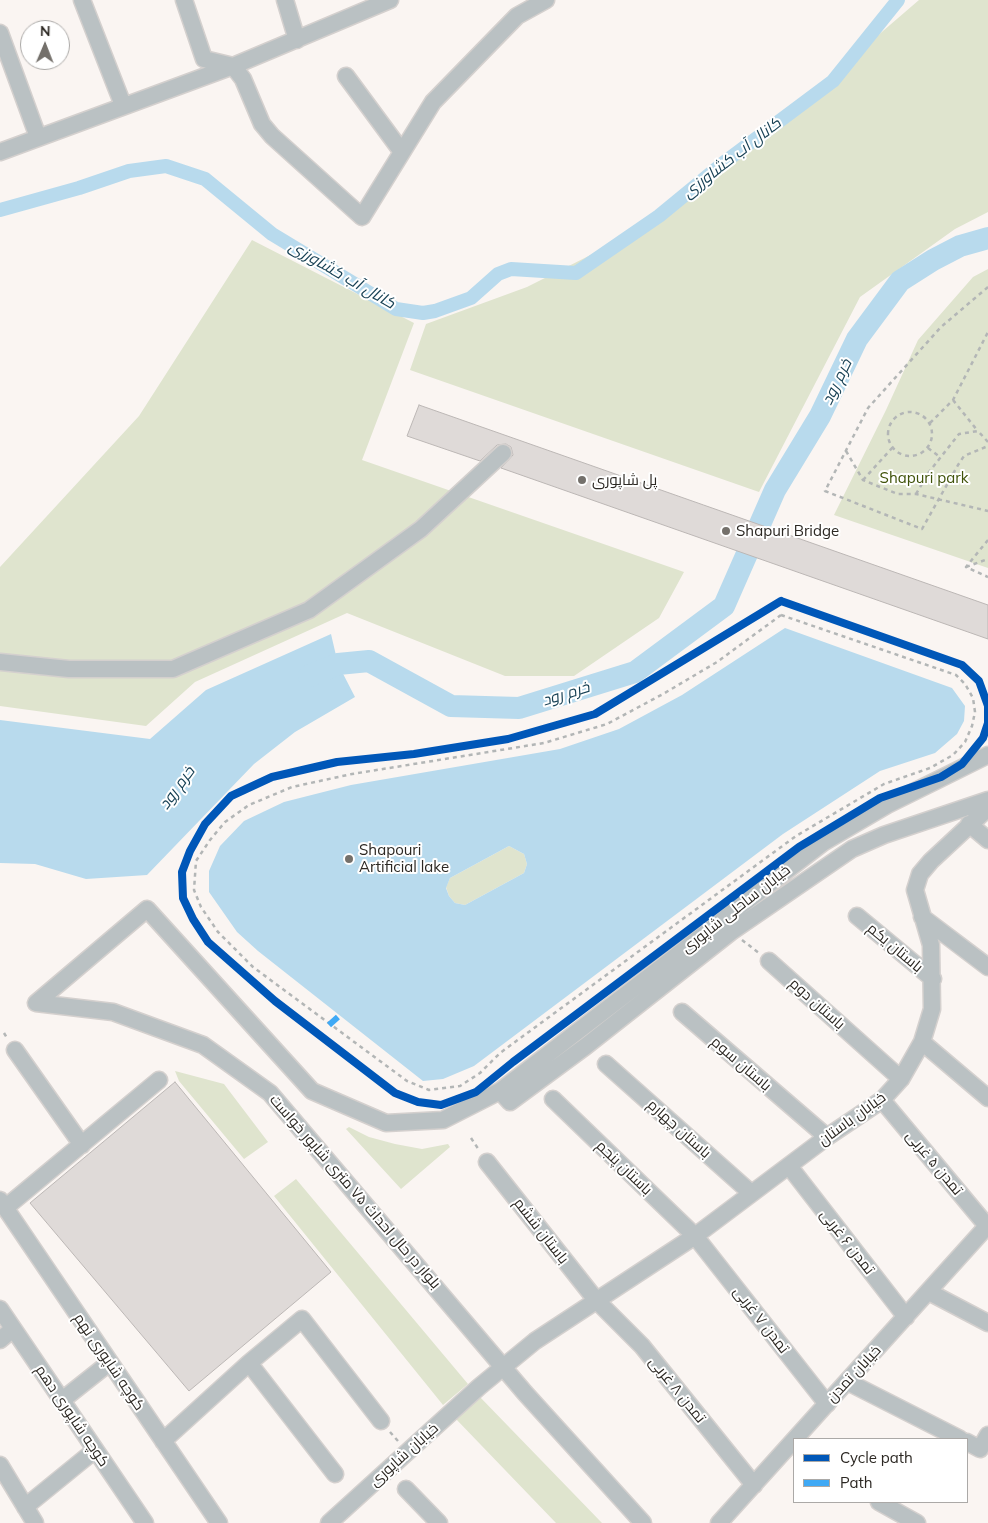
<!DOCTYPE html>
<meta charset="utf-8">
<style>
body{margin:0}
#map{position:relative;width:988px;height:1523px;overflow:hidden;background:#faf5f2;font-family:Mulish,sans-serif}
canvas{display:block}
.legend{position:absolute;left:793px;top:1438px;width:175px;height:65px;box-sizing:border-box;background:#fff;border:1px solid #aba9a7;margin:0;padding:6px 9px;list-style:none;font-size:15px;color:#2c2823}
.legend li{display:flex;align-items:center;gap:10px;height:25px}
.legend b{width:25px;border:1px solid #aba9a7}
.north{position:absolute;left:20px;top:20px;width:50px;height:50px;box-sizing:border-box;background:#fff;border:1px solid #aba9a7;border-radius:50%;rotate:1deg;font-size:14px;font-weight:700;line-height:20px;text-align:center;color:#2c2823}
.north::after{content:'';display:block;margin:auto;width:18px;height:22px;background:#74706b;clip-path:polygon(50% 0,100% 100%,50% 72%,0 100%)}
</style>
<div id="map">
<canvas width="988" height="1523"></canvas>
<ul class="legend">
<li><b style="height:6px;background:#0057b8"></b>Cycle path</li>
<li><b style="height:6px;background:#3fa9f5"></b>Path</li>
</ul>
<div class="north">N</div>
</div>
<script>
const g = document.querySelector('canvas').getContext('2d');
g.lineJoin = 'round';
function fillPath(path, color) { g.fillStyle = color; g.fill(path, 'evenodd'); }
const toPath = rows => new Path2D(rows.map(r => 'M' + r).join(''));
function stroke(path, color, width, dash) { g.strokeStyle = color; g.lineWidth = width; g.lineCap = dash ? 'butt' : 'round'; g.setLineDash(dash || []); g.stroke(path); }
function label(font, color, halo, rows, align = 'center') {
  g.font = font + ' Mulish,Cairo,sans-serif'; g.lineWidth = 4; g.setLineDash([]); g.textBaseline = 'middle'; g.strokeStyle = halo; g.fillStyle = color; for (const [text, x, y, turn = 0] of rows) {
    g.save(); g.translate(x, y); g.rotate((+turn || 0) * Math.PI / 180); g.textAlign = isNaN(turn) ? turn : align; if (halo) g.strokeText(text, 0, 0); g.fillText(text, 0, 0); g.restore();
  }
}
fillPath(toPath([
 [919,0,988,0,988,212,955,229,860,297,759,492,410,370,426,324,527,287,668,216],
 [252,240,414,323,362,460,684,572,659,618,574,676,505,676,347,613,195,682,146,726,0,706,0,567,139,416],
 [988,269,988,568,834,515,886,410,918,340,973,277],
 [509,846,524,854,527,864,524,873,465,905,455,903,449,896,446,887,450,878],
 [175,1071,224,1084,268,1142,244,1159,179,1081],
 [349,1127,369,1137,395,1144,422,1149,448,1144,450,1147,401,1189,346,1129],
 [296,1179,468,1384,443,1405,274,1196],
 [479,1396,602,1523,556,1523,455,1418]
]), '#dfe4ce');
fillPath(toPath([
 [785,628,952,688,965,706,964,721,957,734,935,753,880,771,783,834,474,1066,443,1079,423,1081,258,951,237,932,209,892,209,871,220,846,244,821,284,802,351,785,560,749,619,729,682,695],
 [509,846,524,854,527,864,524,873,465,905,455,903,449,896,446,888,450,878],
 [331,634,338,664,355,697,295,732,254,764,147,875,86,879,35,864,0,863,0,720,150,739,206,690]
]), '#b8daed');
stroke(toPath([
 [0,210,79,188,129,171,166,166,205,179,272,234,396,309,423,313,435,311,471,298,498,274,511,269,576,273,659,216,726,161,833,81,898,0]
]), '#b8daed', 14);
stroke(toPath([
 [309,676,338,664,369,661,451,706,519,708,635,672,724,606,775,490,820,416,857,339,900,281,933,260,960,246,988,238]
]), '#b8daed', 22);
const building = toPath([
 [419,405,988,605,988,639,501,468,513,455,511,447,506,444,497,445,480,461,407,436,419,405],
 [175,1082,331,1272,189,1391,30,1203,175,1082]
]);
fillPath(building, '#dfdad8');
stroke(building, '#bcb7b5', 1);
const minor = toPath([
 [82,0,123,105],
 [184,0,204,59,233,66,243,79,262,124,272,136,362,217,433,102,517,16,546,0],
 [285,0,297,40],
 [0,33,38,137],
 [346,76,402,152],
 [0,152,233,66,390,0],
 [0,662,69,669,173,669,309,610,421,529,503,453],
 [969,824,988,840],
 [857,916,933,979],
 [922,917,988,967],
 [769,961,901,1079],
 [682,1012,827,1137],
 [922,1042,988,1098],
 [15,1050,82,1145],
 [606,1064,751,1193],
 [500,1091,510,1102,586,1046,731,932,852,849,884,835,988,800],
 [553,1099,695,1236,827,1404],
 [882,1100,987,1226],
 [487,1162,596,1300,642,1346,754,1485],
 [789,1166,906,1317],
 [0,1200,219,1523],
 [5,1208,159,1080],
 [929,1292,988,1323],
 [0,1309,145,1523],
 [0,1340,13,1329],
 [249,1363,335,1474],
 [848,1382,960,1439],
 [61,1401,109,1363],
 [163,1441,249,1363,302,1319,381,1421],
 [967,1442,980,1449,988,1435],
 [0,1465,35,1523],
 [406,1489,439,1523],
 [879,1502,917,1523],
 [25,1507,95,1450],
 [329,1523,479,1387,535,1341,695,1236,827,1137,882,1100,901,1079,922,1042,932,1009,931,945,915,890,920,874,931,861,988,808],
 [643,1523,525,1393,270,1093,203,1045,113,1012,36,1003,147,909,312,1091,386,1123,443,1120,500,1091,824,842,887,805,988,755],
 [719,1523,988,1225]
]);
stroke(minor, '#d4d0ce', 19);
stroke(toPath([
 [988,287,941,327,868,408,825,491,922,529,958,465,964,456,988,446],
 [953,400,977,430],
 '888 434a22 22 0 1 1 44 0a22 22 0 1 1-44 0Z',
 [930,423,953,400,988,332],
 [928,448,940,457],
 [846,451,863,480,875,485,898,494,916,494,988,511],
 [863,480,892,448],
 [916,494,929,472,959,434,978,431,988,442],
 [988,540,966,567,988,577],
 [966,567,988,559],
 [781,615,956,675,965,684,973,698,975,712,972,726,965,742,953,755,930,768,884,784,796,836,500,1053,480,1073,460,1086,429,1090,407,1081,253,967,218,932,201,907,194,890,196,861,210,840,225,822,249,805,292,787,352,774,544,743,607,724,663,694,717,662,781,615],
 [742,940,759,953],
 [4,1033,7,1038],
 [471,1138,479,1150],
 [390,1432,398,1441]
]), '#b3b6b6', 2.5, [4, 4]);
stroke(minor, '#bac1c3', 16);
stroke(toPath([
 [329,1025,339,1016]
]), '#3fa9f5', 6, [12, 6]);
stroke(toPath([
 [781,601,962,665,979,681,988,706,988,723,983,738,962,764,941,777,880,798,799,847,513,1062,476,1092,441,1105,418,1102,395,1093,275,1001,208,942,193,919,183,898,182,872,190,851,205,824,231,796,272,777,337,762,414,754,508,739,595,714,781,601]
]), '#0057b8', 8);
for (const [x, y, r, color] of [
 [582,480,5,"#74706b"],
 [726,531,5,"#74706b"],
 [349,859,5,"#74706b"]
]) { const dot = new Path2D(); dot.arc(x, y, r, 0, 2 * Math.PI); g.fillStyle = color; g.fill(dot); stroke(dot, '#fff', 2); }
label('15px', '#40530a', '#fff', [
 ["Shapuri park",924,478]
]);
label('15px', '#2c2823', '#fff', [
 ["پل شاپوری",592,480],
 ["Shapuri Bridge",736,531],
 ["Shapouri",359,850],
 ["Artificial lake",359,867]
], 'left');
label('15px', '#2c2823', '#fff', [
 ["خیابان ساحلی شاپوری",736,909,-38],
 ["باستان یکم",895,948,40],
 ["باستان دوم",817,1004,42],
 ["باستان سوم",741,1064,41],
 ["خیابان باستان",852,1119,-36],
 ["باستان چهارم",679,1129,42],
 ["تمدن ۵ غربی",934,1163,50],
 ["باستان پنجم",624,1168,44],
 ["بلوار در حال احداث ۷۵ متری شاپور خواست",355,1192,49],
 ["باستان ششم",541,1231,52],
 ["تمدن ۶ غربی",847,1242,52],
 ["تمدن ۷ غربی",761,1320,52],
 ["کوچه شاپوری نهم",109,1362,56],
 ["خیابان تمدن",854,1374,-47],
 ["تمدن ۸ غربی",677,1390,51],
 ["کوچه شاپوری دهم",72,1416,56],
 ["خیابان شاپوری",404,1455,-42]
]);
label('italic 16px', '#153f53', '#fff', [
 ["کانال آب کشاورزی",732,158,-38],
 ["کانال آب کشاورزی",342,275,30],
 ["خرم رود",837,382,-64],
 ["خرم رود",566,694,-17],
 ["خرم رود",177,788,-54]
]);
</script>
